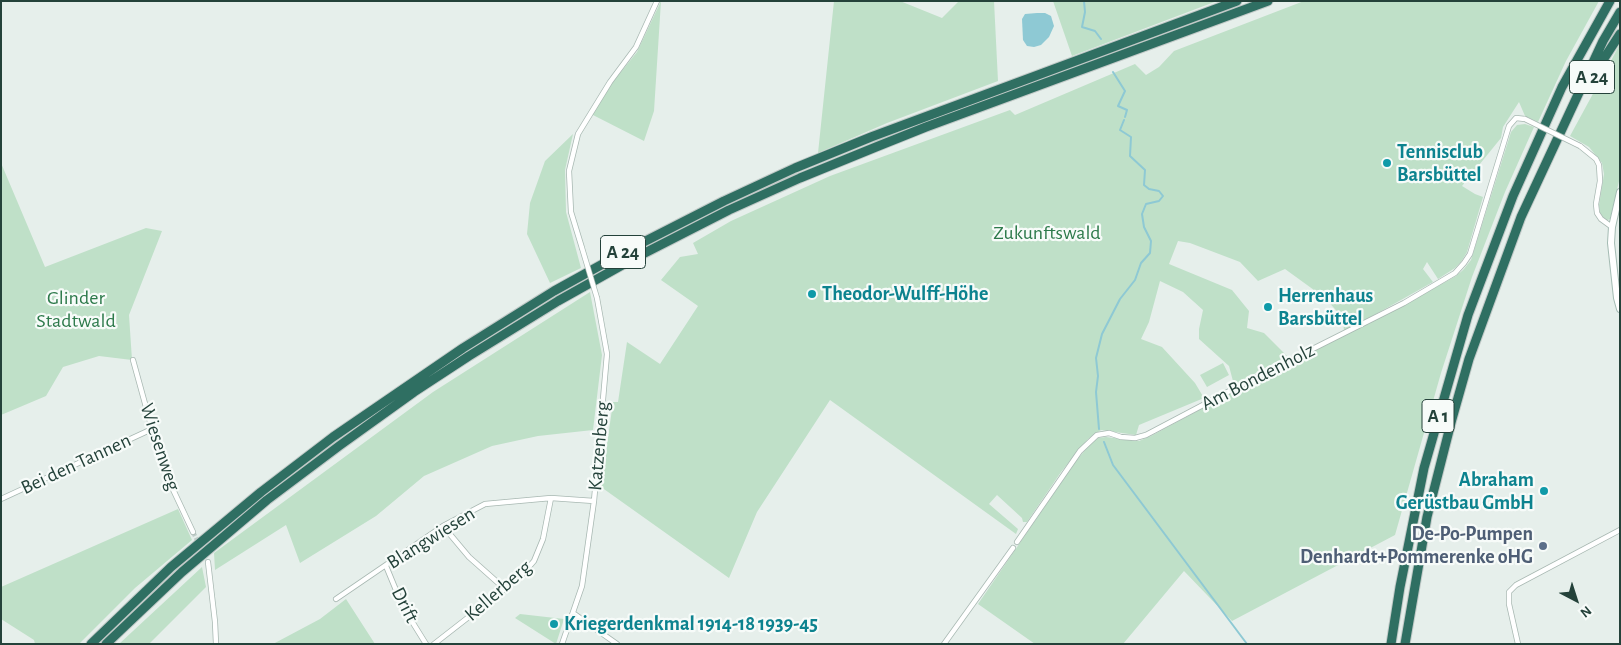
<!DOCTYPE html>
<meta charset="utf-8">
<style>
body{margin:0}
#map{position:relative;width:1621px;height:645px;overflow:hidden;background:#e6efeb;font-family:"Alegreya Sans",sans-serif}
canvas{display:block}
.frame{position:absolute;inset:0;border:2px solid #24423a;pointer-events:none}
.north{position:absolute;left:1551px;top:575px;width:50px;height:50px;-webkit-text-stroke:4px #f7fbf9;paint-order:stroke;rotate:140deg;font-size:14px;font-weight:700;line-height:20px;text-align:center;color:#24423a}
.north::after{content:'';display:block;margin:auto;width:18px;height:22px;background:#24423a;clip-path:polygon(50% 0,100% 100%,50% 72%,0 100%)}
</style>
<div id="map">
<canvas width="1621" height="645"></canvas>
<div class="frame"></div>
<div class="north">N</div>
</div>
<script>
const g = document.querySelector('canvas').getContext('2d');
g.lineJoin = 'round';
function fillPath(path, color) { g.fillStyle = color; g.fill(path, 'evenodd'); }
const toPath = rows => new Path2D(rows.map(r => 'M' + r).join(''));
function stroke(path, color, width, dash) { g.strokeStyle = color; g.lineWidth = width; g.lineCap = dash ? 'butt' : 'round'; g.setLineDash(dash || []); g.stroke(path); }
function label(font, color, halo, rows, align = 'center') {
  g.font = font + ' "Alegreya Sans",sans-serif'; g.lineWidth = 4.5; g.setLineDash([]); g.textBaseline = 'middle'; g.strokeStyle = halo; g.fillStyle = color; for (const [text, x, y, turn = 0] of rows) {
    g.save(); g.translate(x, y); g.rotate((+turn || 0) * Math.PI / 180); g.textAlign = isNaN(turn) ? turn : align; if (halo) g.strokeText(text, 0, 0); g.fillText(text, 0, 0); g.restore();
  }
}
fillPath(toPath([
 [661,1,654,111,644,141,591,114,612,83,637,52],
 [834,1,900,1,942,18,959,1,994,1,998,81,887,123,818,153],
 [1053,1,1217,1,1072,56],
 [1304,1,1599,1,1566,61,1538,122,1525,116,1519,102,1503,127,1501,138,1462,186,1475,194,1483,197,1467,252,1461,262,1455,268,1438,279,1427,262,1423,269,1433,282,1344,332,1343,318,1325,298,1285,269,1258,281,1240,262,1190,243,1178,241,1169,264,1232,290,1249,311,1247,328,1264,333,1287,356,1234,385,1229,366,1199,339,1199,329,1203,310,1183,292,1160,281,1149,322,1141,339,1162,347,1195,383,1204,398,1139,425,1136,435,1101,430,1088,439,1061,472,1027,522,1023,522,1022,518,997,495,989,504,1018,529,1016,534,830,400,757,512,729,578,601,487,613,402,618,402,627,342,660,364,698,306,661,280,680,257,698,254,693,243,731,221,830,176,1010,110,1015,115,1135,64,1146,75,1159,67,1174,51],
 [1620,44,1620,177,1610,219,1606,221,1600,213,1599,205,1604,174,1602,163,1589,147,1570,136],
 [1525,124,1534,127,1505,192,1472,277,1441,373,1395,535,1232,621,1184,571,1123,644,1035,644,978,604,1076,461,1091,443,1098,438,1106,437,1139,441,1151,436,1240,388,1406,304,1456,276,1463,270,1471,260,1511,132,1517,125],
 [573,134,565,170,566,212,581,268,550,283,527,234,530,203,545,161],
 [1,163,45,267,146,228,162,231,129,315,132,360,99,356,63,367,46,396,1,415],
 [590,292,602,355,593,430,538,436,492,446,424,476,376,516,300,563,286,525,215,570,214,553,267,514,433,392],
 [1223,363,1229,375,1207,387,1200,375],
 [178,509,192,540,135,588,79,644,35,644,34,640,1,619,1,587],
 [202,567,206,587,149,644,119,644],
 [346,599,375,644,273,644,320,619],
 [520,614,564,619,556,644,515,618]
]), '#bfe0c8');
fillPath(toPath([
 [1037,13,1045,13,1051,16,1054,26,1049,37,1041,45,1034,47,1027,46,1023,40,1022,19,1025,14]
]), '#8ec9d4');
stroke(toPath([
 [1084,1,1085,12,1082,27,1095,31,1101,39],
 [1113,72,1125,91,1118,106,1127,110,1125,117],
 [1099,429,1096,392,1098,376,1096,358,1102,334,1120,299,1135,280,1141,263,1150,253,1151,241,1144,227,1142,214,1146,204,1159,201,1163,196,1159,191,1149,189,1144,185,1145,170,1130,156,1131,137,1120,130,1124,120],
 [1104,442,1113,465,1247,644]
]), '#8ec9d4', 2);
stroke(toPath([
 [193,532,199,544]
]), '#bfccc8', 4.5, [4.5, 2]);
const minor = toPath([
 [1580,146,1596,159,1599,165,1600,181,1596,204,1597,213,1601,219,1612,227],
 [582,248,571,212,569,171,578,134,610,82,636,47,657,1],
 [133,360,152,429,169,481,193,532],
 [1,499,152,429],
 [443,526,469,557,505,589],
 [1017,542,1080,451,1097,435,1109,433,1121,437,1135,438,1146,435,1239,386,1404,303,1455,273,1464,263,1470,254,1509,126,1516,118,1525,119],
 [208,562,215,622,216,644],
 [386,566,403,607,426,644],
 [336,599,443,526,485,504,551,498,594,501],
 [573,613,617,644],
 [434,644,520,577,534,561,543,539,551,498],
 [562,644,582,586,594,501,607,354,597,298],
 [944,644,1013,548],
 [1518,644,1509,604,1509,592,1516,585,1620,530]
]);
const secondary = toPath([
 [1620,192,1612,227,1611,243,1617,298,1620,309]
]);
const motorway = toPath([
 [1590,80,1620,34],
 [91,644,171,567,261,492,333,437,463,348,554,291,628,250,724,201,795,168,871,137,1237,1],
 [106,644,182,572,267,500,339,446,414,392,469,356,558,301,633,259,729,210,800,178,876,147,926,127,1268,1],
 [1391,644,1400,587,1424,468,1468,315,1513,196,1562,87,1610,1],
 [1405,644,1427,517,1452,419,1469,359,1521,217,1603,41,1620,12]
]);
stroke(minor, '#a8b8b2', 6);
stroke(secondary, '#a4bbb3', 8);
stroke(motorway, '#c2cac8', 11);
stroke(minor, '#fff', 4.5);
stroke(secondary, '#fff', 6);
stroke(motorway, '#2f6f62', 9);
const minorBridge = toPath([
 [1525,119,1580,146],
 [582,248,597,298]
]);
stroke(minorBridge, '#a8b8b2', 6, []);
stroke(minorBridge, '#fff', 4.5);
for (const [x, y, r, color] of [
 [1387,163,5,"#0f9aa8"],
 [812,294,5,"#0f9aa8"],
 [1268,307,5,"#0f9aa8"],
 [1544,491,5,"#0f9aa8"],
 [1543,546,5,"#5c6f8a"],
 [554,624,5,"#0f9aa8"]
]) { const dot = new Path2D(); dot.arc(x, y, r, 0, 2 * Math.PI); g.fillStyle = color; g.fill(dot); stroke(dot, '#f7fbf9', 2); }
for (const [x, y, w] of [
 [1592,77,45],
 [623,252,45],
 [1438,416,32]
]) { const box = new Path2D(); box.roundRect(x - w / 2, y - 16.5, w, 33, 4); g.fillStyle = '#f7fbf9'; g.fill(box); stroke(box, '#24423a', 1); }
label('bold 19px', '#24423a', null, [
 ["A 24",1592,77],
 ["A 24",623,252],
 ["A 1",1438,416]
]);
label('bold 20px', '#0d838f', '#f7fbf9', [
 ["Tennisclub",1397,152],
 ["Barsbüttel",1397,175],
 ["Theodor-Wulff-Höhe",822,294],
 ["Herrenhaus",1278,296],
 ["Barsbüttel",1278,319],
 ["Abraham",1534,480,"right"],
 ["Gerüstbau GmbH",1534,503,"right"],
 ["Kriegerdenkmal 1914-18 1939-45",564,624]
], 'left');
label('20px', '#2d7a4b', '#f7fbf9', [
 ["Zukunftswald",1047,233],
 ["Glinder",76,298],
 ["Stadtwald",76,321]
]);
label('20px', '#24423a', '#f7fbf9', [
 ["Am Bondenholz",1258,377,-27],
 ["Katzenberg",599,446,-85],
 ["Wiesenweg",160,447,72],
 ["Bei den Tannen",76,464,-25],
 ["Blangwiesen",431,538,-32],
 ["Kellerberg",498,591,-41],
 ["Drift",405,605,63]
]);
label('bold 20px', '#4e5e75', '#f7fbf9', [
 ["De-Po-Pumpen",1533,534],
 ["Denhardt+Pommerenke oHG",1533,557]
], 'right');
</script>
